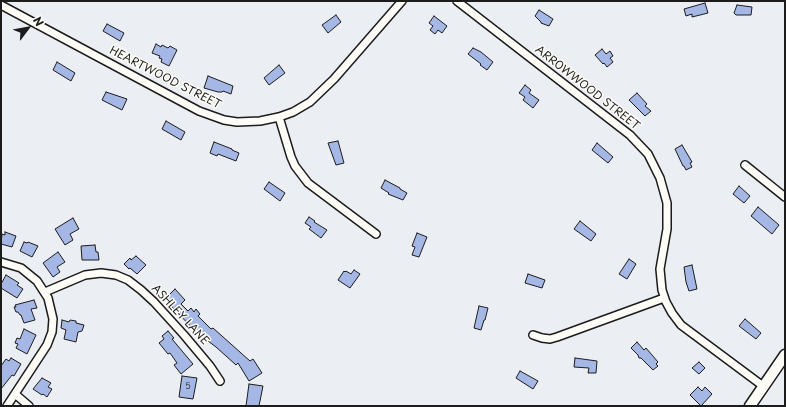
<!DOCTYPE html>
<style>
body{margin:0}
#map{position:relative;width:786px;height:407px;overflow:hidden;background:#ebeef3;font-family:"Playpen Sans",sans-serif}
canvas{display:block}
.frame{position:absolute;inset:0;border:2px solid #1c1c1c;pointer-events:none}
.north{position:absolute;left:8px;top:8px;width:40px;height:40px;-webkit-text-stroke:3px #fdfcf7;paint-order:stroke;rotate:58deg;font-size:11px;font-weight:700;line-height:16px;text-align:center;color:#1c1c1c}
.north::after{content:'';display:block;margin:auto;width:14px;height:18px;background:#1c1c1c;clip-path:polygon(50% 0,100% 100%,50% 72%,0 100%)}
</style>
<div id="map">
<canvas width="786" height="407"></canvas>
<div class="frame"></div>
<div class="north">N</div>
</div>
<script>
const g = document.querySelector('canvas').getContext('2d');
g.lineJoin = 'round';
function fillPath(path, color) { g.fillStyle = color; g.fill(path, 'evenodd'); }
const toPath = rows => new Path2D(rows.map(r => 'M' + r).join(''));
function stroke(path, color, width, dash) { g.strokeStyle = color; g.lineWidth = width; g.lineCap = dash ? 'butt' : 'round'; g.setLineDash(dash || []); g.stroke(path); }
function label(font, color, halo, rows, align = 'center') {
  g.font = font + ' "Playpen Sans",sans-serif'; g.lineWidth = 3; g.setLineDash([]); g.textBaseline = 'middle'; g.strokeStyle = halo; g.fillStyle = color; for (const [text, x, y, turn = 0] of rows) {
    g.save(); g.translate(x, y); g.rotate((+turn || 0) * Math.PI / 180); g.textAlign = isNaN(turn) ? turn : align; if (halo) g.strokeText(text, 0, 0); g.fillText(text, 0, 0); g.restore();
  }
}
const building = toPath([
 [705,3,708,13,692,17,692,14,686,16,684,9,705,3],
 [737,5,752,7,751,15,736,15,734,13,737,5],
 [539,10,553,19,549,26,541,23,541,22,535,16,539,10],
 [336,15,341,22,328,33,322,25,336,15],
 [434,16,447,26,442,33,438,30,435,34,430,30,433,26,429,23,434,16],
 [107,24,124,33,120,41,103,31,107,24],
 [156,44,161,47,162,45,168,48,170,46,177,50,169,66,161,62,162,59,159,58,160,56,152,53,156,44],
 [473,48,481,52,493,62,487,70,480,65,481,64,468,54,473,48],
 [602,49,606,54,610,51,613,56,610,58,613,62,607,67,604,63,603,64,595,55,602,49],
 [57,62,75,73,71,81,53,70,57,62],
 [279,65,285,73,269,85,264,78,279,65],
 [208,76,233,86,231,94,223,91,222,92,218,92,204,88,208,76],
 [525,85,531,90,529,93,539,100,533,108,523,100,525,97,519,93,525,85],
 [106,92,127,99,122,110,102,100,106,92],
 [637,93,647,104,645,106,651,111,645,116,629,100,637,93],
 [166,121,185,132,181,140,162,129,166,121],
 [338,141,344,163,336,165,328,143,338,141],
 [214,142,232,149,232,150,239,153,236,161,218,154,217,156,210,153,214,142],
 [597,143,613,157,608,163,592,150,597,143],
 [682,145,692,162,690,163,692,167,686,170,684,166,683,166,675,149,682,145],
 [385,180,400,188,400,189,407,193,403,200,388,194,389,193,381,188,385,180],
 [269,182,285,193,280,201,264,189,269,182],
 [739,186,750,196,744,203,733,194,739,186],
 [758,207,779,225,772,234,751,216,758,207],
 [309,217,315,221,314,222,327,230,321,238,309,229,311,227,305,223,309,217],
 [73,218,79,229,70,234,73,240,65,245,55,229,73,218],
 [580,221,596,234,591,241,574,229,580,221],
 [5,232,16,236,12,247,1,244,2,234,5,235,5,232],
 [417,233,427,237,419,257,412,255,415,247,412,246,417,233],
 [24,242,27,243,28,242,38,246,32,257,20,251,24,242],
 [95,245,96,252,98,252,99,260,82,260,81,246,95,245],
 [58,252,65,262,57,267,60,272,53,277,43,263,58,252],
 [136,256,146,265,137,274,130,268,129,269,124,264,130,258,131,260,136,256],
 [629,259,636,264,627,279,619,274,629,259],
 [692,265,697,289,689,291,686,282,684,267,692,265],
 [354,270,360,274,350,288,338,280,344,271,345,272,346,271,351,274,354,270],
 [528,274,545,280,542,288,525,283,528,274],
 [6,275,19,283,17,285,23,289,17,298,1,288,1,284,6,275],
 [175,289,185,300,181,304,188,311,191,308,194,312,196,309,200,314,198,316,211,329,213,328,250,361,253,359,262,373,249,381,238,363,236,365,216,347,208,341,207,342,201,337,171,306,173,305,166,298,175,289],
 [34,300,37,308,31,309,35,320,24,323,21,315,20,315,18,312,16,312,14,307,16,307,15,305,34,300],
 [479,306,488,308,485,320,484,320,481,330,474,328,479,306],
 [745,319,761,333,756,339,739,326,745,319],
 [62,320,69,322,70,320,76,321,76,323,84,325,82,331,78,332,76,342,64,339,66,330,61,328,62,320],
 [24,329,36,335,27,354,16,348,18,344,15,343,17,338,20,339,24,329],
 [168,331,174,338,172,339,193,364,181,374,174,365,177,363,170,353,168,354,159,343,164,339,162,336,168,331],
 [637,342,644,350,646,348,658,362,656,364,658,366,653,370,641,358,639,358,638,355,631,348,637,342],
 [11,358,21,364,14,376,12,375,1,389,1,366,6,359,9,361,11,358],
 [575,358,597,361,596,373,588,373,589,368,574,367,575,358],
 [699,362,705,368,699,374,692,368,699,362],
 [520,371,538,381,533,389,516,378,520,371],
 [182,376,197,378,193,399,179,397,182,376],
 [42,378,51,383,48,387,52,389,47,397,43,394,42,395,33,389,42,378],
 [249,384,263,386,259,406,246,406,249,384],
 [698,387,702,391,705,387,712,394,701,406,690,395,698,387]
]);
fillPath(building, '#a4b7e5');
stroke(building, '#1c1c1c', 1);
const street = toPath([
 [457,1,630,135,648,154,660,178,667,203,667,229,660,269,662,290,666,302,672,313,681,325,763,386],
 [1,5,199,111,224,120,237,122,260,121,279,117,293,112,310,102,334,79,402,1],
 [279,117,291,157,295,166,308,183,376,234],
 [745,165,785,197],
 [1,262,21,268,37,281,48,298,53,319,52,332,47,345,7,406],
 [45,292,85,275,101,273,116,275,128,280,141,290,154,302,184,335,210,366,220,381],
 [533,335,542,338,550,339,557,337,664,298],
 [15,394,29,406]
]);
const secondary = toPath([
 [750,406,785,355]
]);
stroke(street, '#1c1c1c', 10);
stroke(secondary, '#1c1c1c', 13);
stroke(street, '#fdfcf7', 7);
stroke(secondary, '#fdfcf7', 10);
label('9px', '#3e434e', null, [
 ["5",188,387]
]);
label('11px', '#1c1c1c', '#fdfcf7', [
 ["HEARTWOOD STREET",165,78,27],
 ["ARROWWOOD STREET",587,88,38],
 ["ASHLEY LANE",180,315,47]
]);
</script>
